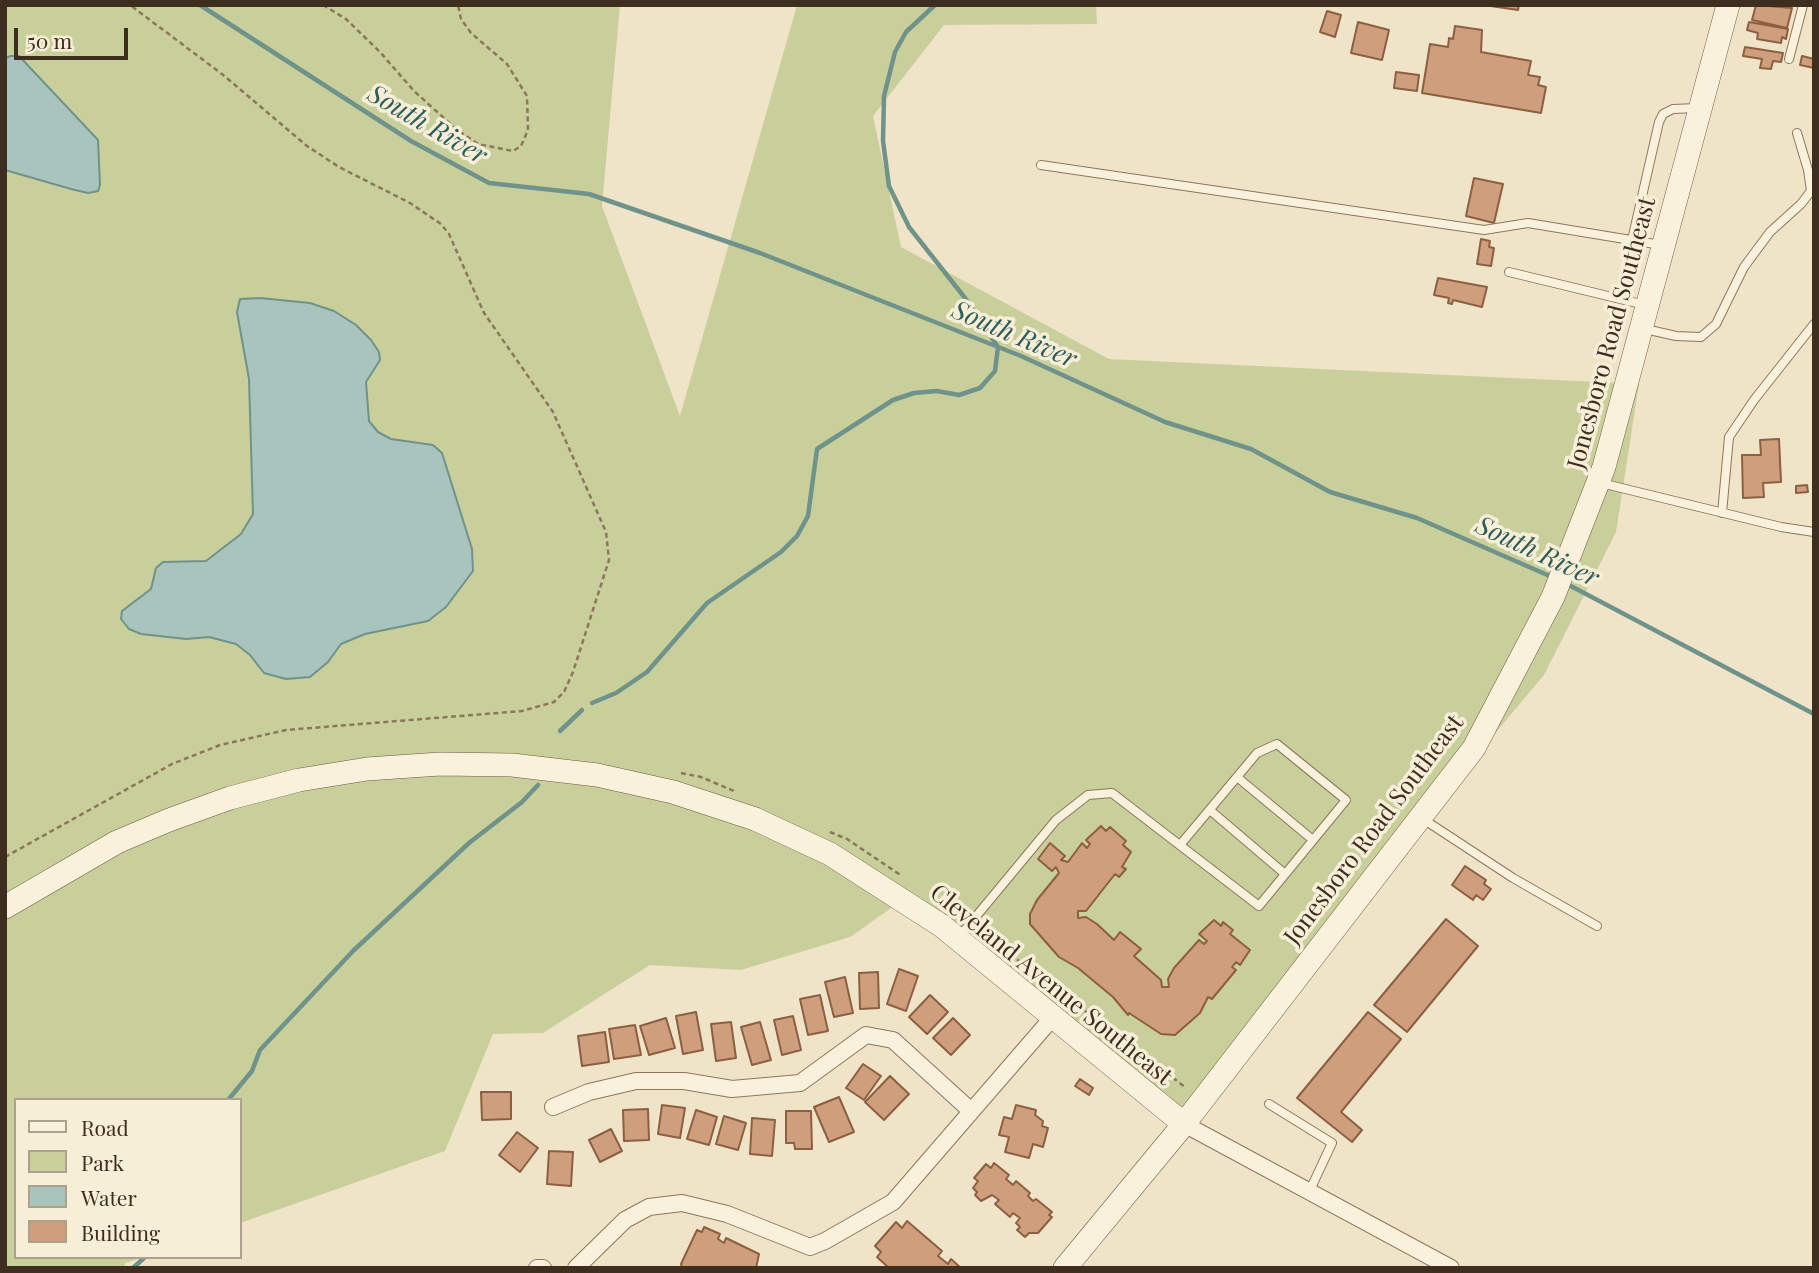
<!DOCTYPE html>
<style>
body{margin:0}
#map{position:relative;width:1819px;height:1273px;overflow:hidden;background:#f0e4c8;font-family:"Playfair Display",serif}
canvas{display:block}
.frame{position:absolute;inset:0;border:7px solid #3d2e20;pointer-events:none}
.legend{position:absolute;left:14px;top:1098px;width:228px;height:161px;box-sizing:border-box;background:#f7eed8;border:2px solid #ada18e;margin:0;padding:9px 12px;list-style:none;font-size:21px;color:#3d2e20}
.legend li{display:flex;align-items:center;gap:14px;height:35px}
.legend b{width:35px;border:2px solid #ada18e}
.scale{position:absolute;left:14px;top:28px;width:114px;height:32px;box-sizing:border-box;border:4px solid #3d2e20;border-top:0;padding-left:9px;font-size:21px;line-height:24px;white-space:nowrap;color:#3d2e20;-webkit-text-stroke:5px #f7eed8;paint-order:stroke}
</style>
<div id="map">
<canvas width="1819" height="1273"></canvas>
<div class="frame"></div>
<ul class="legend">
<li><b style="height:9px;background:#faf1dc"></b>Road</li>
<li><b style="height:19px;background:#c9cf9b"></b>Park</li>
<li><b style="height:19px;background:#a9c4bc"></b>Water</li>
<li><b style="height:19px;background:#cf9f7d"></b>Building</li>
</ul>
<div class="scale">50 m</div>
</div>
<script>
const g = document.querySelector('canvas').getContext('2d');
g.lineJoin = 'round';
function fillPath(path, color) { g.fillStyle = color; g.fill(path, 'evenodd'); }
const toPath = rows => new Path2D(rows.map(r => 'M' + r).join(''));
function stroke(path, color, width, dash) { g.strokeStyle = color; g.lineWidth = width; g.lineCap = dash ? 'butt' : 'round'; g.setLineDash(dash || []); g.stroke(path); }
function label(font, color, halo, rows, align = 'center') {
  g.font = font + ' "Playfair Display",serif'; g.lineWidth = 7; g.setLineDash([]); g.textBaseline = 'middle'; g.strokeStyle = halo; g.fillStyle = color; for (const [text, x, y, turn = 0] of rows) {
    g.save(); g.translate(x, y); g.rotate((+turn || 0) * Math.PI / 180); g.textAlign = isNaN(turn) ? turn : align; if (halo) g.strokeText(text, 0, 0); g.fillText(text, 0, 0); g.restore();
  }
}
fillPath(toPath([
 [5,5,620,5,602,206,680,416,797,5,1096,5,1097,24,944,25,873,116,901,247,1109,359,1639,384,1616,532,1544,675,1354,901,1190,1120,953,931,894,906,850,937,741,970,650,965,543,1033,493,1034,445,1151,240,1223,240,1100,16,1100,16,1257,143,1257,125,1263,124,1268,5,1268]
]), '#c9cf9b');
const water = toPath([
 [11,56,19,56,98,140,100,185,98,191,88,193,71,189,5,170,5,58,11,56],
 [260,298,310,303,334,311,356,325,371,340,379,352,380,360,366,382,369,421,378,432,391,439,433,445,442,453,472,549,473,571,446,607,428,621,365,634,341,644,328,662,310,677,286,679,264,673,250,655,236,644,209,637,186,639,141,634,129,629,121,619,122,611,151,589,156,568,163,562,206,561,241,534,253,514,249,379,237,312,240,299,260,298]
]);
fillPath(water, '#a9c4bc');
stroke(water, '#6f938a', 2);
stroke(toPath([
 [200,5,411,141,489,183,589,194,760,253,1021,356,1165,422,1251,449,1330,492,1417,518,1552,577],
 [1567,584,1814,714],
 [592,703,616,693,647,672,707,603,781,552,797,536,808,516,817,449,893,400,914,393,937,391,959,395,980,388,995,371,998,347,965,298,909,227,889,186,883,141,884,96,895,52,906,32,935,5],
 [560,731,582,710],
 [228,1100,252,1071,260,1050,353,951,469,843,522,802,538,785],
 [133,1268,145,1257]
]), '#6f938a', 4.5);
const building = toPath([
 [1484,5,1519,5,1518,10,1484,5],
 [1756,5,1792,8,1787,28,1752,20,1756,5],
 [1327,11,1341,15,1335,37,1320,32,1327,11],
 [1358,22,1389,30,1382,60,1351,53,1358,22],
 [1749,22,1788,29,1786,39,1782,37,1781,43,1757,39,1758,33,1747,30,1749,22],
 [1455,26,1482,30,1481,52,1531,61,1528,75,1540,77,1538,85,1546,87,1541,113,1422,93,1430,44,1448,47,1449,38,1453,39,1455,26],
 [1745,47,1783,53,1781,62,1773,61,1771,69,1760,68,1762,59,1743,56,1745,47],
 [1802,56,1814,59,1814,68,1800,65,1802,56],
 [1396,72,1419,75,1417,91,1394,88,1396,72],
 [1474,178,1503,184,1494,223,1466,216,1474,178],
 [1481,239,1490,241,1489,247,1494,248,1491,266,1477,264,1481,239],
 [1438,278,1487,287,1482,307,1453,300,1452,304,1448,303,1449,298,1434,295,1438,278],
 [1779,439,1781,482,1763,483,1764,497,1743,498,1742,455,1761,455,1760,440,1779,439],
 [1807,485,1808,492,1796,493,1796,486,1807,485],
 [1101,826,1106,831,1110,827,1126,841,1123,845,1131,852,1122,867,1126,869,1119,877,1115,874,1086,911,1078,911,1078,918,1086,917,1097,924,1114,940,1120,932,1141,949,1134,956,1161,980,1162,987,1169,987,1168,979,1174,968,1199,940,1204,944,1207,941,1199,934,1214,920,1221,926,1223,922,1233,930,1230,934,1250,950,1240,965,1236,962,1232,967,1236,970,1212,999,1208,997,1200,1013,1175,1035,1161,1034,1129,1013,1128,1015,1113,997,1078,968,1059,957,1030,924,1030,914,1037,900,1059,873,1056,867,1052,871,1038,859,1050,843,1065,856,1061,860,1068,862,1082,843,1087,848,1090,844,1086,840,1101,826],
 [1465,866,1486,880,1484,884,1491,889,1483,900,1476,895,1473,900,1452,885,1465,866],
 [1446,919,1478,946,1407,1032,1374,1005,1446,919],
 [899,969,918,976,906,1011,887,1004,899,969],
 [878,972,879,1008,860,1009,859,973,878,972],
 [845,977,853,1013,834,1017,825,982,845,977],
 [820,995,828,1031,808,1035,800,999,820,995],
 [930,995,948,1012,927,1034,909,1017,930,995],
 [696,1012,703,1050,683,1054,676,1016,696,1012],
 [1368,1012,1401,1039,1341,1112,1362,1130,1352,1142,1297,1098,1368,1012],
 [793,1016,801,1050,782,1055,774,1020,793,1016],
 [666,1018,675,1048,649,1055,640,1026,666,1018],
 [953,1018,970,1035,951,1055,933,1038,953,1018],
 [731,1022,736,1058,716,1061,711,1024,731,1022],
 [760,1022,771,1060,752,1065,741,1027,760,1022],
 [635,1025,641,1055,614,1059,609,1029,635,1025],
 [605,1032,609,1062,582,1066,578,1036,605,1032],
 [863,1064,881,1076,864,1100,846,1088,863,1064],
 [890,1076,909,1094,884,1120,865,1102,890,1076],
 [1080,1079,1093,1088,1089,1095,1075,1086,1080,1079],
 [481,1092,511,1092,511,1119,482,1120,481,1092],
 [839,1097,854,1132,829,1142,814,1107,839,1097],
 [662,1105,685,1108,680,1138,658,1134,662,1105],
 [1016,1105,1036,1110,1035,1115,1043,1121,1042,1126,1048,1128,1043,1147,1033,1144,1029,1158,1005,1152,1009,1137,999,1135,1004,1117,1012,1119,1016,1105],
 [648,1109,649,1140,624,1141,623,1110,648,1109],
 [696,1110,717,1117,709,1145,687,1139,696,1110],
 [786,1111,811,1111,812,1149,795,1149,794,1143,786,1143,786,1111],
 [724,1116,746,1123,738,1150,716,1144,724,1116],
 [752,1118,775,1120,772,1156,750,1154,752,1118],
 [611,1129,622,1151,600,1162,589,1140,611,1129],
 [517,1132,538,1148,520,1172,499,1155,517,1132],
 [549,1151,573,1152,571,1186,547,1184,549,1151],
 [994,1163,1009,1175,1006,1179,1013,1185,1016,1181,1030,1193,1028,1196,1033,1201,1036,1199,1052,1212,1049,1215,1052,1217,1038,1233,1029,1233,1025,1237,1017,1230,1020,1227,1016,1223,1020,1218,1013,1213,1010,1217,995,1204,999,1200,992,1195,981,1201,975,1195,977,1192,973,1188,978,1181,974,1178,986,1164,991,1168,994,1163],
 [907,1221,942,1251,938,1256,948,1264,951,1259,961,1268,889,1268,877,1257,881,1252,875,1246,896,1222,902,1228,907,1221],
 [704,1227,720,1234,718,1239,724,1243,726,1238,759,1254,756,1268,682,1268,681,1264,697,1230,702,1232,704,1227]
]);
fillPath(building, '#cf9f7d');
stroke(building, '#8d5f41', 2);
const service = toPath([
 [1789,59,1803,5],
 [1041,165,1484,230,1528,223,1661,245],
 [1632,240,1659,122,1663,114,1673,109,1697,108],
 [1509,272,1645,305],
 [1645,329,1676,336,1701,337,1716,324,1744,267,1770,232,1801,204,1811,191,1808,170,1797,133],
 [1601,483,1781,527,1814,532],
 [1722,513,1729,437,1754,400,1814,324],
 [1237,777,1313,840],
 [1211,811,1285,874],
 [1423,819,1513,878,1597,926],
 [959,937,1056,820,1088,795,1112,793,1259,906,1346,800,1277,744,1257,753,1180,845],
 [1269,1104,1332,1143,1310,1190]
]);
const minor = toPath([
 [553,1107,589,1092,636,1081,684,1081,732,1089,800,1083,866,1035,893,1040,970,1110],
 [1184,1124,1451,1268],
 [537,1268,543,1268],
 [576,1268,625,1220,649,1207,682,1203,727,1214,810,1247,825,1241,893,1202,1053,1017]
]);
const secondary = toPath([
 [5,907,117,842,169,820,230,798,299,780,367,769,440,764,512,765,597,775,673,792,755,819,830,854,942,926,1184,1124],
 [1065,1268,1184,1124,1474,748,1553,597,1604,467,1728,5]
]);
stroke(service, '#8d765c', 10);
stroke(minor, '#8d765c', 18);
stroke(secondary, '#6f573f', 24);
stroke(toPath([
 [323,5,346,19,380,52,414,91,456,129,478,144,513,151,521,146,528,130,527,96,507,64,471,33,461,19,458,5],
 [681,773,701,777,734,791],
 [830,832,847,839,902,876],
 [5,857,172,764,220,745,286,730,522,711,554,702,564,692,573,672,609,560,606,532,553,412,484,313,449,234,441,224,410,203,339,167,307,146,222,74,130,5],
 [990,939,1185,1087]
]), '#8d765c', 2.5, [5, 3.5]);
stroke(service, '#faf1dc', 8);
stroke(minor, '#faf1dc', 16);
stroke(secondary, '#faf1dc', 23);
label('24px', '#3d2e20', '#f7eed8', [
 ["Jonesboro Road Southeast",1612,333,-75],
 ["Jonesboro Road Southeast",1374,830,-53],
 ["Cleveland Avenue Southeast",1051,985,39]
]);
label('italic 26px', '#2f5d5a', '#f7eed8', [
 ["South River",427,125,30],
 ["South River",1014,335,23],
 ["South River",1537,552,25]
]);
</script>
